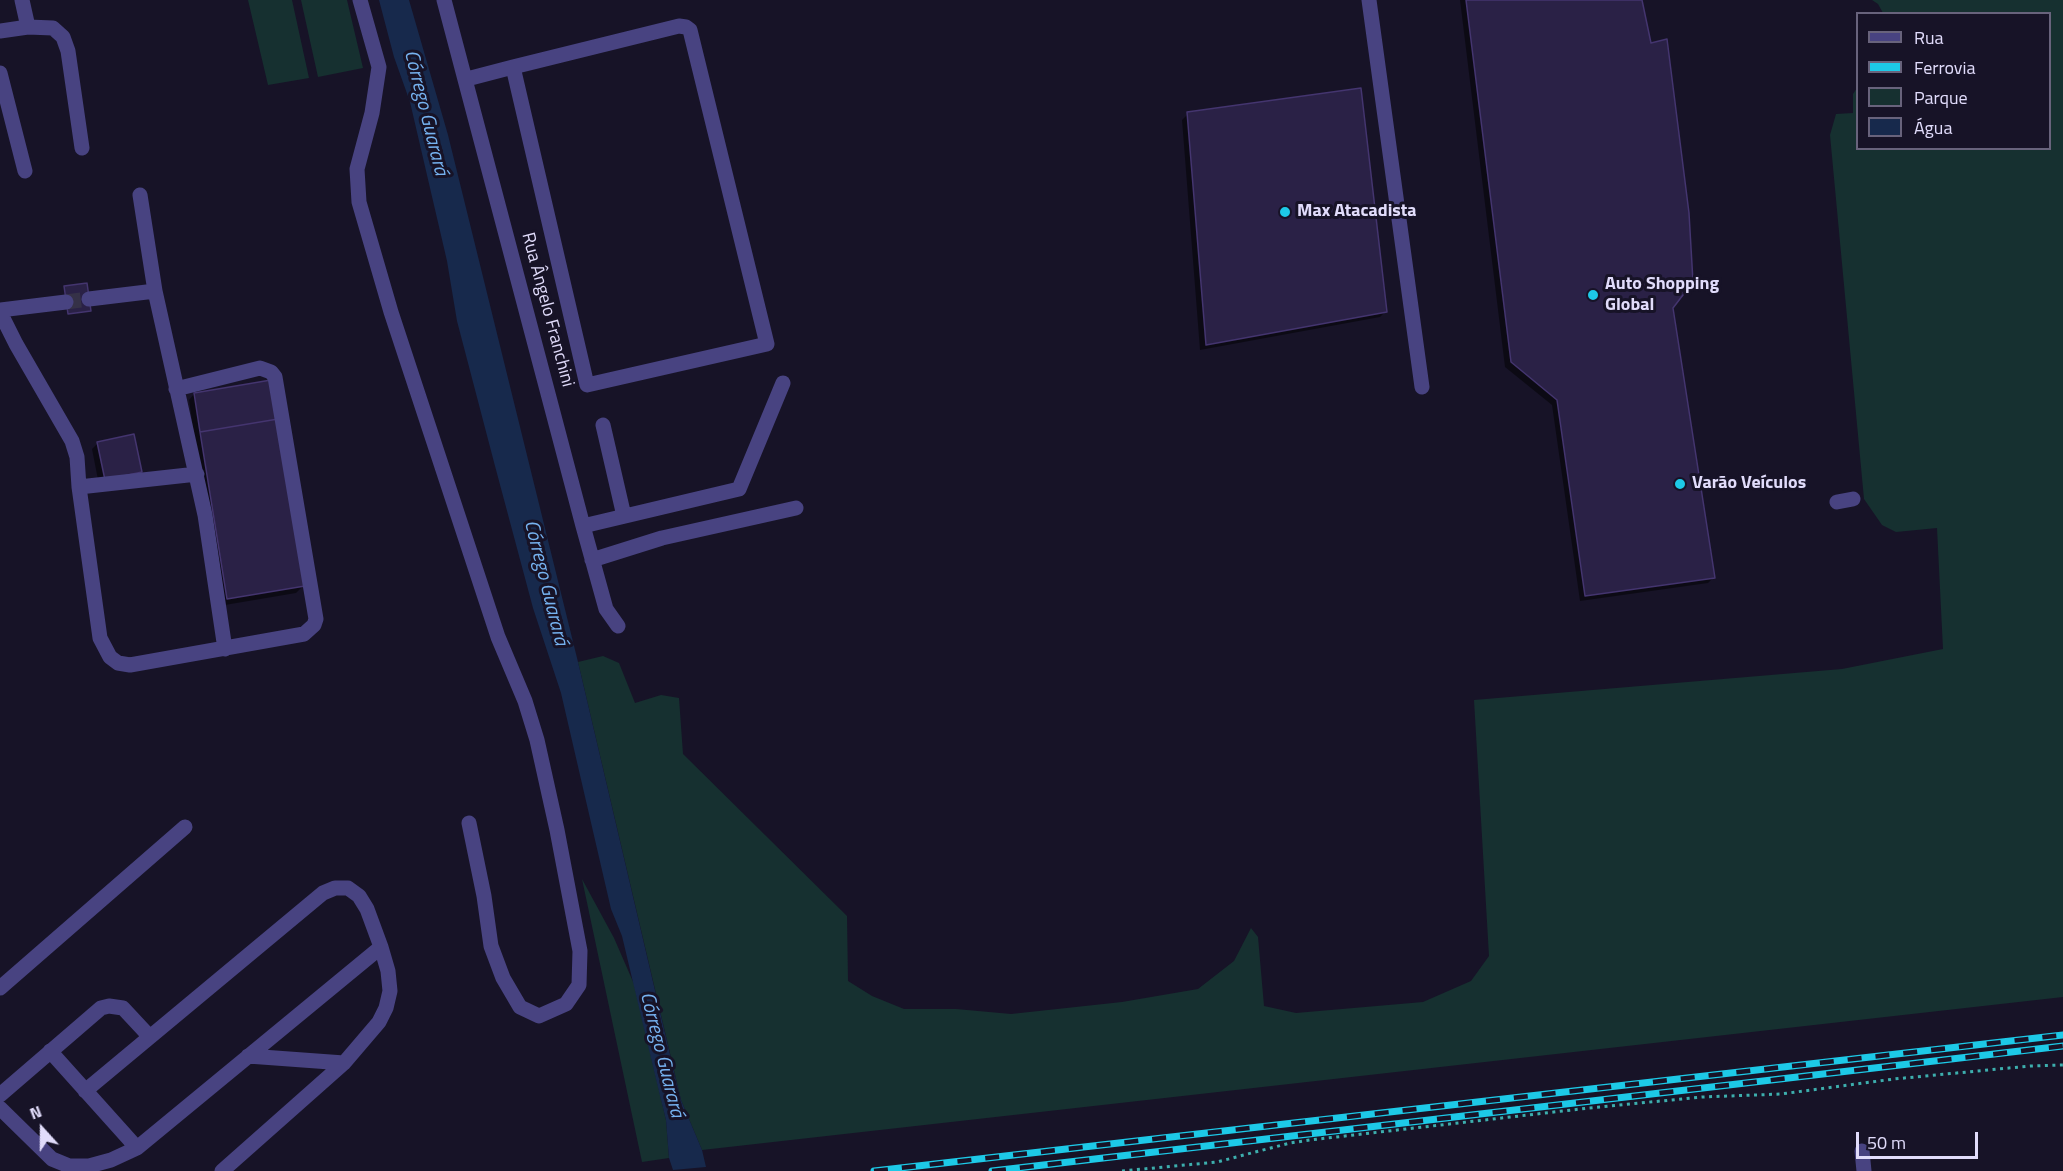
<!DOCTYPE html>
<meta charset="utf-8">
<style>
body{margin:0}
#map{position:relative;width:2063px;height:1171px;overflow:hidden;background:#171327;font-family:"Titillium Web",sans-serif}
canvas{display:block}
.legend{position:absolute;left:1856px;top:12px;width:195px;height:138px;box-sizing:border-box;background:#171327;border:2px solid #68637c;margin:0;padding:8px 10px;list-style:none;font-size:18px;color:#e1dcfb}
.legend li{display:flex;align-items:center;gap:12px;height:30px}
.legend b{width:30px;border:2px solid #68637c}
.north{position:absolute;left:12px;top:1099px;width:60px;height:60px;-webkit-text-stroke:4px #171327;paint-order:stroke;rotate:339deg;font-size:16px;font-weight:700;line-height:24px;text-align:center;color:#e1dcfb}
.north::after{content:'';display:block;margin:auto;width:21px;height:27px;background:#e1dcfb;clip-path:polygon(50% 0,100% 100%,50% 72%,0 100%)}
.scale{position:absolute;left:1856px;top:1132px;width:122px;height:27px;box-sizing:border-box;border:3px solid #e1dcfb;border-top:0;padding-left:8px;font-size:18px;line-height:21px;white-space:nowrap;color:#e1dcfb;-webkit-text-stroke:4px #171327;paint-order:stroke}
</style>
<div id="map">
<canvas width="2063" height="1171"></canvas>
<ul class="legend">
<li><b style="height:8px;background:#484381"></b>Rua</li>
<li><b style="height:8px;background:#1dc9e7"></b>Ferrovia</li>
<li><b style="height:16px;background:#163030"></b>Parque</li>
<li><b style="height:16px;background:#17294c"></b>Água</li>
</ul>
<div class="north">N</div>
<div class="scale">50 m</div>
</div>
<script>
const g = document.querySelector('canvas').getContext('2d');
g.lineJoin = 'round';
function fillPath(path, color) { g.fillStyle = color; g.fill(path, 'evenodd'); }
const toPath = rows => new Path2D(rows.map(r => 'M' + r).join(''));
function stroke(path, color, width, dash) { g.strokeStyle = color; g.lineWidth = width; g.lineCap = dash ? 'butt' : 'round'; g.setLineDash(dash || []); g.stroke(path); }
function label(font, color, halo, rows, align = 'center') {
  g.font = font + ' "Titillium Web",sans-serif'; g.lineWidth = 6; g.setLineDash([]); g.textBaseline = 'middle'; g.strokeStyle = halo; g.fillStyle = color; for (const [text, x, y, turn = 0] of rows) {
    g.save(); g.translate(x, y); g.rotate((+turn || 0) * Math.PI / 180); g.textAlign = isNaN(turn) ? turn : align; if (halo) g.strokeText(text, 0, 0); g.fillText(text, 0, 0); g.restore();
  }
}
fillPath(toPath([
 [248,0,292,0,309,78,268,85],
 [301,0,347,0,363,68,318,77],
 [1872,0,2063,0,2063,997,702,1150,681,1100,578,662,603,656,619,663,635,703,661,695,679,698,683,754,847,916,848,981,872,996,904,1009,956,1009,1011,1014,1122,1002,1198,989,1234,961,1251,928,1258,937,1264,1006,1296,1013,1423,1002,1471,981,1489,956,1474,700,1842,669,1943,649,1937,528,1896,532,1882,525,1864,499,1830,135,1836,114,1853,113,1853,94,1857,88,1858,148,2050,148,2050,14,1883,13,1878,4],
 [582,879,614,938,634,984,666,1120,669,1158,642,1162]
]), '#163030');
fillPath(toPath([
 [379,0,409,0,448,135,578,662,676,1080,681,1100,702,1150,706,1167,673,1170,669,1158,666,1120,660,1096,622,936,611,909,561,693,533,608,495,466,457,321,447,261,410,102,394,57]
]), '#17294c');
fillPath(toPath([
 [1460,0,1640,0,1672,307,1714,577,1708,583,1580,601,1552,405,1505,367],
 [1188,114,1386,311,1380,317,1200,350,1182,120],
 [194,394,303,586,296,593,219,606,189,400],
 [98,443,141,472,135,477,99,485,92,449]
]), '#0007');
const building = toPath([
 [1466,0,1642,0,1651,43,1667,39,1689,213,1693,282,1673,308,1715,578,1585,596,1557,400,1511,362,1466,0],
 [1361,88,1387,312,1206,345,1187,112,1361,88],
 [87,283,91,311,68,314,64,286,87,283],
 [271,380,278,419,200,432,194,393,271,380],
 [278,419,305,586,227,599,200,432,278,419],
 [134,434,142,472,105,480,97,442,134,434]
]);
fillPath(building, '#2a2146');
stroke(building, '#44356f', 1.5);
stroke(toPath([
 [66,302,89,299]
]), '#353147', 15, [15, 8]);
stroke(toPath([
 [1122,1171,1217,1162,1290,1143,1310,1140,1589,1108,1702,1097,1781,1094,1894,1079,2030,1066,2063,1065]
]), '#3daead', 3, [3, 4.5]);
stroke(toPath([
 [22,0,28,27],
 [360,0,379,67,372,113,357,169,359,202,391,312,498,637,525,701,537,740,557,830,580,951,579,985,566,1004,539,1016,520,1007,503,978,491,946,484,896,469,823],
 [444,0,583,526,606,609,618,626],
 [1369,0,1422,387],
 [0,31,28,27,53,28,63,37,68,51,82,148],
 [0,73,25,171],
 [467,79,513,67,679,26,686,27,690,30,767,344,587,385,513,67],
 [140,195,155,291,205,515,225,649],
 [89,299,155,291],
 [0,310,66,302],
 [0,312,16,344,72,441,77,457,79,487,100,638,110,657,118,663,130,665,304,634,314,625,316,619,275,377,271,372,260,368,176,389],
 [603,425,624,516],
 [79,487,197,474],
 [1837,502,1853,499],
 [583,526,739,489,783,383],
 [592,560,662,538,796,508],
 [0,988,185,827],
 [50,1051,137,1148],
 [248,1056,344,1063],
 [85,1091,323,893,335,888,348,888,359,896,367,909,381,947,388,971,390,991,386,1008,379,1022,344,1063,222,1171],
 [0,1095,101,1008,109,1006,123,1008,150,1037],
 [0,1108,52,1159,69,1166,89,1166,111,1160,137,1148,381,947],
 [1862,1151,1864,1171]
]), '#484381', 15);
const rail = toPath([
 [874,1171,2063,1035],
 [992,1171,2063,1046]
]);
stroke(rail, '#1dc9e7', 7);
stroke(rail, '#171327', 4.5, [14]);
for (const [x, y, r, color] of [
 [1285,212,6,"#1dc9e7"],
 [1593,295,6,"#1dc9e7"],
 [1680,484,6,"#1dc9e7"]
]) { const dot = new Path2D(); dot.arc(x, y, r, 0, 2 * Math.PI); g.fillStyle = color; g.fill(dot); stroke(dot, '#171327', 2); }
label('bold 18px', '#e1dcfb', '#171327', [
 ["Max Atacadista",1297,212],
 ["Auto Shopping",1605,285],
 ["Global",1605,306],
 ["Varão Veículos",1692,484]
], 'left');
label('18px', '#e1dcfb', '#171327', [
 ["Rua Ângelo Franchini",547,310,75]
]);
label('italic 20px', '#76b2f0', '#171327', [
 ["Córrego Guarará",425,113,76],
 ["Córrego Guarará",545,583,76],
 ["Córrego Guarará",661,1055,76]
]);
</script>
